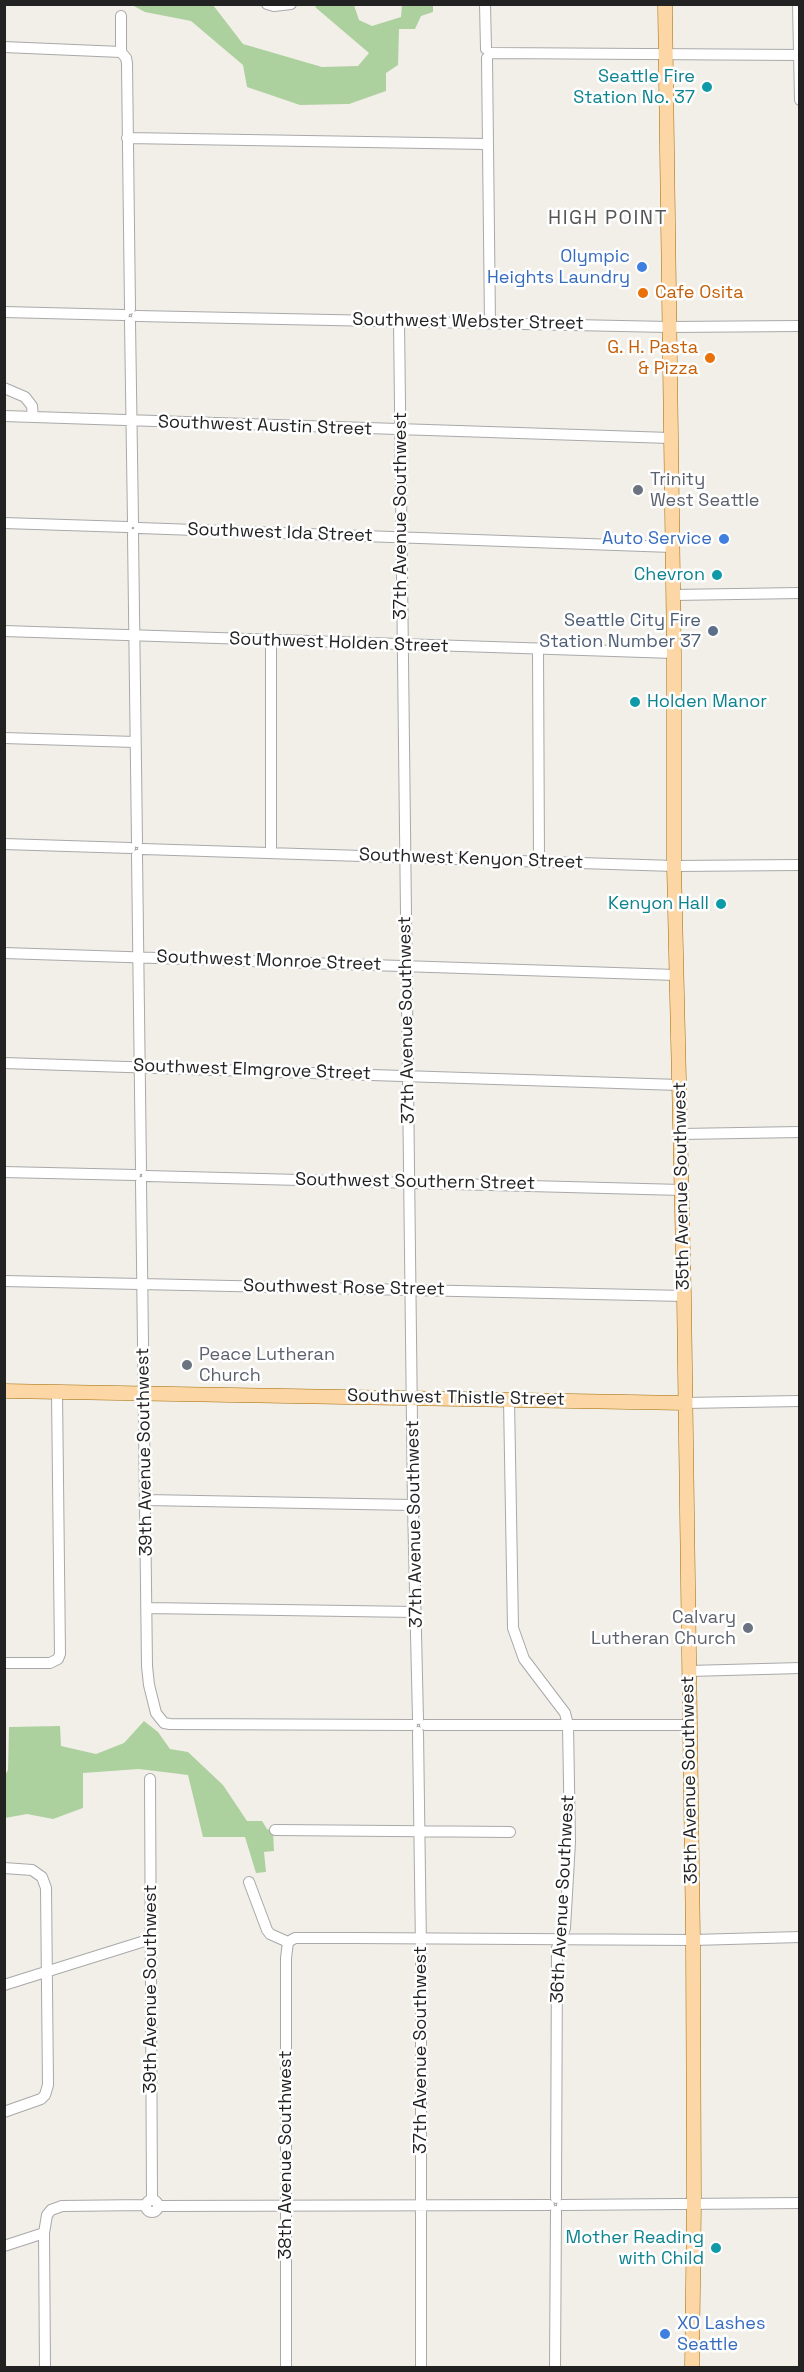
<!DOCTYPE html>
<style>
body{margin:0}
#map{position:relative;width:804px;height:2372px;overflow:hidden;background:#f2efe9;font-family:"Space Grotesk",sans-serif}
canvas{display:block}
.frame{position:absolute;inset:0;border:6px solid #222;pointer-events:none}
</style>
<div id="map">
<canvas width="804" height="2372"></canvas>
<div class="frame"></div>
</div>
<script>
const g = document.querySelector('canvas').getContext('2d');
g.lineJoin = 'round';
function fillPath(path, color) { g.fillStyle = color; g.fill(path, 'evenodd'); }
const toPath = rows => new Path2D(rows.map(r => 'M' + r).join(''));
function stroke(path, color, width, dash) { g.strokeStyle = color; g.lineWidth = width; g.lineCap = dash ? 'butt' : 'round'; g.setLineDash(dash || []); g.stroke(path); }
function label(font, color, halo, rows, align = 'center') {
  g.font = font + ' "Space Grotesk",sans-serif'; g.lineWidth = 5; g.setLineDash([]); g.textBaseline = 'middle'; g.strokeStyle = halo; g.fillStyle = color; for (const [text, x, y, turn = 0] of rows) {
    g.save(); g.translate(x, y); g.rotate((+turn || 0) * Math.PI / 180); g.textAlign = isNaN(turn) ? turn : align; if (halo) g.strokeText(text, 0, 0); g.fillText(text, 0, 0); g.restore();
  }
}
fillPath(toPath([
 [132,5,213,5,243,44,322,67,358,66,369,53,315,7,318,5,354,5,359,20,372,26,401,17,402,5,433,5,433,12,421,16,415,29,399,29,398,65,386,73,386,91,349,104,300,105,247,87,243,65,191,21,145,12],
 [144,1721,158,1732,170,1749,188,1752,223,1785,247,1821,262,1821,267,1829,273,1831,274,1851,264,1852,266,1872,256,1873,245,1837,203,1837,188,1775,139,1769,83,1773,83,1808,53,1819,27,1814,5,1818,4,1777,8,1770,9,1727,60,1726,61,1746,96,1754,124,1743]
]), '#add19e');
const minor = toPath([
 [267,4,274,6,291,4],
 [485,4,486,49],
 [798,4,800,100],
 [121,16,121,52,126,58,127,63,130,309],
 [4,47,121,52],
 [491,53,800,55],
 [487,58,490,323],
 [127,138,486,144],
 [4,312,124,315],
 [137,316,669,327,800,326],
 [399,321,413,1505,418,1719],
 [130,322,133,522],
 [4,388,25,397,32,406,33,417],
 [4,416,670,438],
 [4,523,127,527],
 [139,528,672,547],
 [133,534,137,842],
 [673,595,800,593],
 [4,631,674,653],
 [271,641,271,853],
 [538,649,539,861],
 [4,738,135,742],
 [4,844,130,848],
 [143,849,674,866,800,865],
 [137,855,141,1169],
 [4,953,676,975],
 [4,1063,679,1085],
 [681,1134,800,1132],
 [4,1172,135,1175],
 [147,1176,682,1190],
 [141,1182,147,1666,149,1685,156,1713,164,1723,170,1724,412,1725],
 [4,1281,684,1296],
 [509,1399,513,1628,524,1659,565,1713,568,1725,570,1842,565,1928,557,1948,556,2198],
 [685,1403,800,1401],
 [146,1500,413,1505],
 [147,1608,415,1612],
 [4,1663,50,1663,58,1659,60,1654,57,1392],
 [689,1671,800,1668],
 [425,1725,689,1725],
 [418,1732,421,1949,421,2368],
 [150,1779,152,2200],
 [275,1830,510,1832],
 [4,1868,32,1870,42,1877,46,1888,48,2085,45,2095,41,2099,4,2112],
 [249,1882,267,1930,270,1934,288,1942],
 [288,1942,295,1938,353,1938,693,1940,800,1937],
 [4,1985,151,1939],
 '146 2206a6 6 0 1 1 12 0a6 6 0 1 1-12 0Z',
 [562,2205,800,2203],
 [159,2206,549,2205],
 [44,2233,45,2368],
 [4,2246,44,2233,47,2215,51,2210,62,2206,146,2205],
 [286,2368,286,1958,288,1942],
 [555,2368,556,2211]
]);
const major = toPath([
 [665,4,674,653,674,866,684,1296,693,1940,694,2204,692,2368],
 [4,1391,685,1403]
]);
stroke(minor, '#a9a9a9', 12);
stroke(major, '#a06b00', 15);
stroke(minor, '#fff', 10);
stroke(major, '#fcd6a4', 14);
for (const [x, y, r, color] of [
 [707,87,6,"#0f9aa8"],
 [642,267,6,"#3f7fe0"],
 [643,293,6,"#e8710a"],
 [710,358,6,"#e8710a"],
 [638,490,6,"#6b7280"],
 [724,539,6,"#3f7fe0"],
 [717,575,6,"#0f9aa8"],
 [713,631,6,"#5c6f8a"],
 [635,702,6,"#0f9aa8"],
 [721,904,6,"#0f9aa8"],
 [187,1365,6,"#6b7280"],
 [748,1628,6,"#6b7280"],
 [716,2248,6,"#0f9aa8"],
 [665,2334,6,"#3f7fe0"]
]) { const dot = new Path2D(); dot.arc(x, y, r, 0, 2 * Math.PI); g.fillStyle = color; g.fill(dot); stroke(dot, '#fff', 2); }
label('18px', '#0d838f', '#fff', [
 ["Seattle Fire",695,77],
 ["Station No. 37",695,98],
 ["Chevron",705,575],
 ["Holden Manor",647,702,"left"],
 ["Kenyon Hall",709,904],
 ["Mother Reading",704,2238],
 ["with Child",704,2259]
], 'right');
label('18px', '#366cbe', '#fff', [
 ["Olympic",630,257],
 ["Heights Laundry",630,278],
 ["Auto Service",712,539],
 ["XO Lashes",677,2324,"left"],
 ["Seattle",677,2345,"left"]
], 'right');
label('18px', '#c56008', '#fff', [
 ["Cafe Osita",655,293],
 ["G. H. Pasta",698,348,"right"],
 ["& Pizza",698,369,"right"]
], 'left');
label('18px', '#222', '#fff', [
 ["Southwest Webster Street",468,322,1],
 ["Southwest Austin Street",265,426,2],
 ["37th Avenue Southwest",401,516,-90],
 ["Southwest Ida Street",280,533,2],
 ["Southwest Holden Street",339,643,2],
 ["Southwest Kenyon Street",471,859,2],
 ["Southwest Monroe Street",269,961,2],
 ["37th Avenue Southwest",407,1020,-91],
 ["Southwest Elmgrove Street",252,1070,2],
 ["Southwest Southern Street",415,1182,1],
 ["35th Avenue Southwest",682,1186,-91],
 ["Southwest Rose Street",344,1288,1],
 ["Southwest Thistle Street",456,1398,1],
 ["39th Avenue Southwest",145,1452,-91],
 ["37th Avenue Southwest",415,1524,-91],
 ["35th Avenue Southwest",690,1780,-91],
 ["36th Avenue Southwest",563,1899,-87],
 ["39th Avenue Southwest",151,1989,-90],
 ["37th Avenue Southwest",421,2050,-90],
 ["38th Avenue Southwest",286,2155,-90]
]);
label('18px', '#5b616d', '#fff', [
 ["Trinity",650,480],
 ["West Seattle",650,501],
 ["Peace Lutheran",199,1355],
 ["Church",199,1376],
 ["Calvary",736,1618,"right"],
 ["Lutheran Church",736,1639,"right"]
], 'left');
label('18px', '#4e5e75', '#fff', [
 ["Seattle City Fire",701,621],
 ["Station Number 37",701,642]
], 'right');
g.letterSpacing = '1.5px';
label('20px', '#555', '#fff', [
 ["HIGH POINT",608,219]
]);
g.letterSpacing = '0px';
</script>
